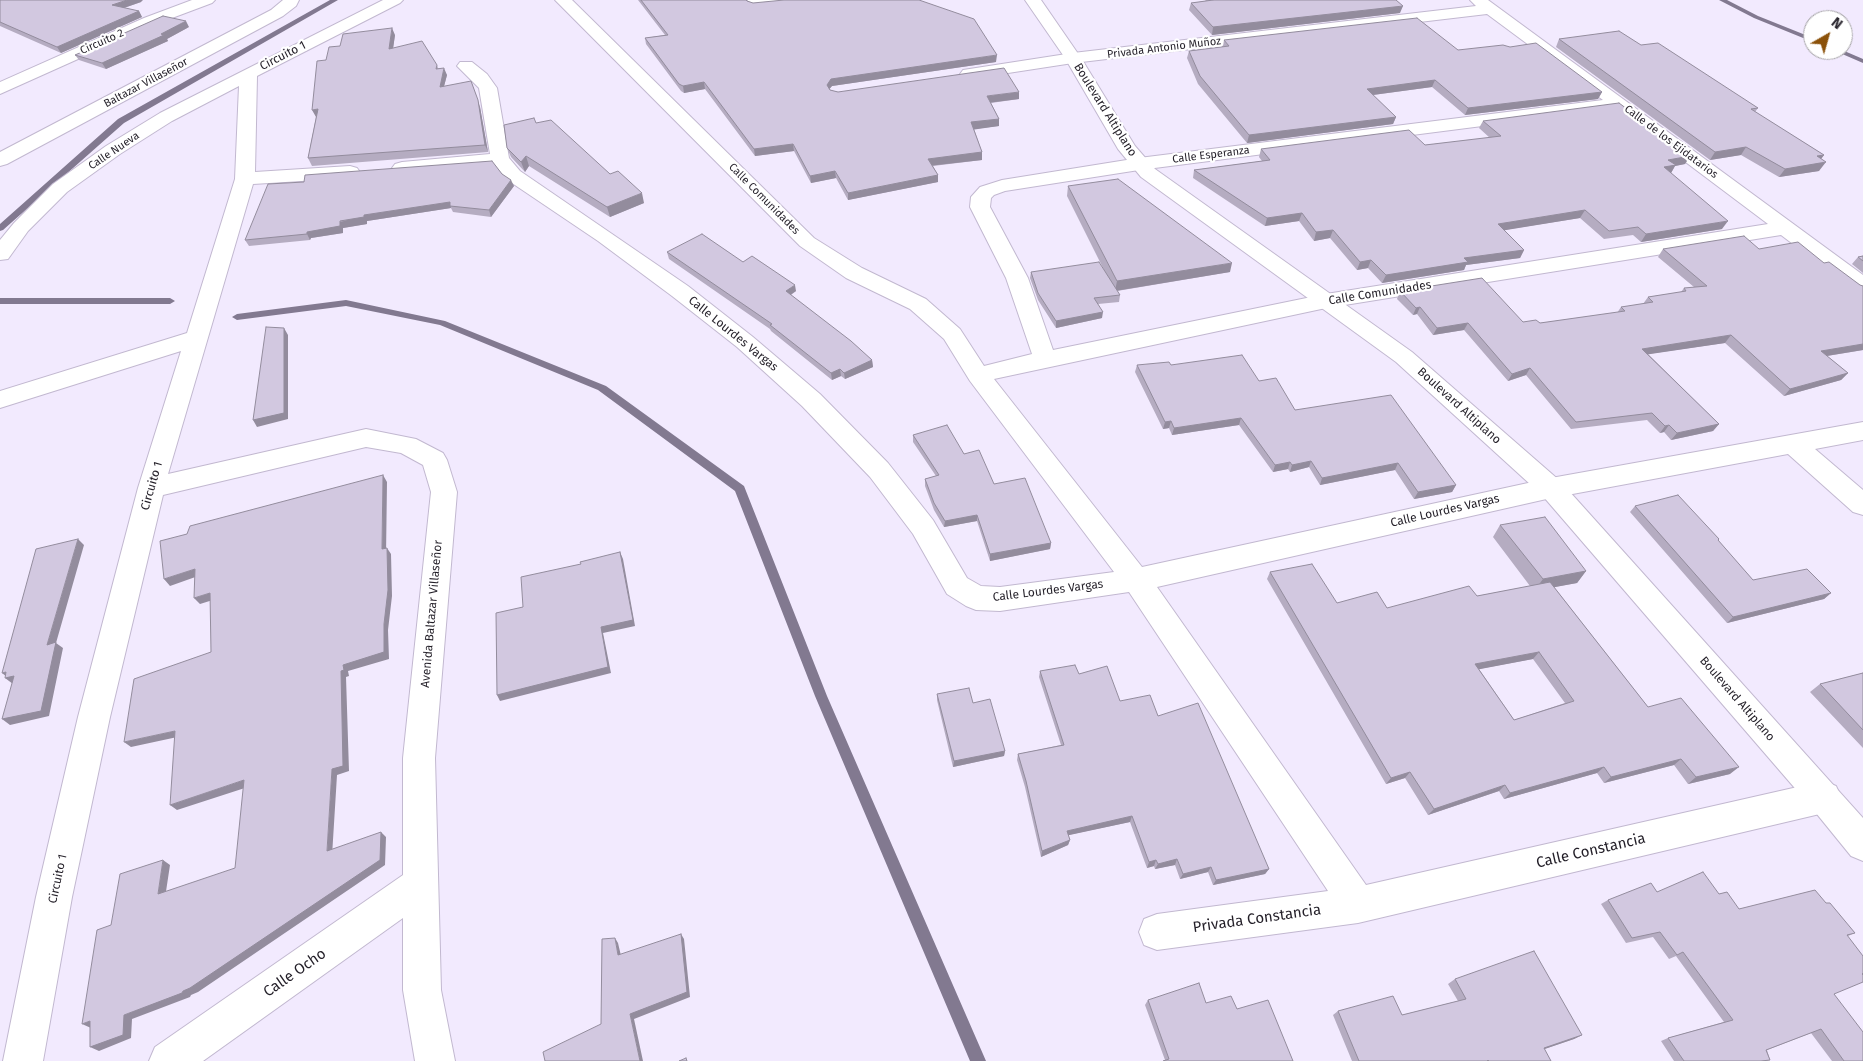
<!DOCTYPE html>
<meta charset="utf-8">
<style>
body{margin:0}
#map{position:relative;width:1863px;height:1061px;overflow:hidden;background:#f2eafe;font-family:"Fira Sans",sans-serif}
canvas{display:block}
.north{position:absolute;left:1803px;top:10px;width:50px;height:50px;box-sizing:border-box;background:#fff;border:1px solid #a7a5a9;border-radius:50%;rotate:38deg;font-size:14px;font-weight:700;line-height:20px;text-align:center;color:#231f28}
.north::after{content:'';display:block;margin:auto;width:18px;height:22px;background:#8b5109;clip-path:polygon(50% 0,100% 100%,50% 72%,0 100%)}
</style>
<div id="map">
<canvas width="1863" height="1061"></canvas>
<div class="north">N</div>
</div>
<script>
const g = document.querySelector('canvas').getContext('2d');
g.lineJoin = 'round';
const toPath = rows => new Path2D(rows.map(r => 'M' + r).join(''));
function fillPath(path, color) { g.fillStyle = color; g.fill(path, 'evenodd'); }
function stroke(path, color, width, dash) { g.strokeStyle = color; g.lineWidth = width; g.lineCap = dash ? 'butt' : 'round'; g.setLineDash(dash || []); g.stroke(path); }
function label(font, color, halo, rows, align = 'center') {
  g.font = font + ' "Fira Sans",sans-serif'; g.lineWidth = 4.5; g.setLineDash([]); g.textBaseline = 'middle'; g.strokeStyle = halo; g.fillStyle = color; for (const [text, x, y, turn = 0] of rows) {
    g.save(); g.translate(x, y); g.rotate((+turn || 0) * Math.PI / 180); g.textAlign = isNaN(turn) ? turn : align; if (halo) g.strokeText(text, 0, 0); g.fillText(text, 0, 0); g.restore();
  }
}
fillPath(toPath([
 [330,0,338,0,124,123,3,230,0,231,0,224,118,119,330,0],
 [1719,0,1727,0,1758,16,1813,38,1813,42,1754,18,1719,0],
 [1833,50,1842,50,1863,59,1863,63,1833,50],
 [0,298,170,298,175,301,170,304,0,304,0,298],
 [346,300,445,321,606,386,744,486,827,696,986,1061,970,1061,815,696,735,491,598,390,440,325,346,306,237,320,232,317,237,314,346,300]
]), '#827990');
const minor = toPath([
 [192,0,215,0,212,3,156,24,0,94,0,82,144,18,192,0],
 [283,0,299,0,296,6,283,16,7,164,0,166,0,152,271,10,283,0],
 [383,0,403,0,400,3,257,76,255,172,350,166,357,168,360,172,357,176,350,178,253,184,168,474,366,429,416,439,443,453,447,460,457,492,435,758,441,990,455,1061,415,1061,403,990,403,918,203,1061,149,1061,155,1047,403,875,403,758,431,492,423,465,401,453,366,447,163,495,110,717,72,897,43,1061,3,1061,36,897,78,717,138,488,181,351,0,408,0,391,187,333,235,179,239,86,172,121,120,154,67,192,28,231,8,259,0,260,0,240,14,223,53,184,106,146,160,113,383,0],
 [555,0,572,0,814,238,862,268,926,299,960,329,984,366,1032,354,1006,278,970,207,971,197,980,187,1002,180,1139,158,1603,100,1487,14,1073,63,969,79,963,78,960,74,963,70,1073,53,1476,6,1470,0,1488,0,1863,275,1863,293,1855,291,1781,235,1326,308,994,379,1142,567,1551,478,1863,422,1863,440,1815,449,1863,490,1863,515,1853,512,1788,454,1551,498,1157,587,1366,885,1824,781,1836,786,1841,797,1836,808,1824,813,1358,923,1157,950,1144,945,1139,932,1144,919,1157,914,1328,891,1129,592,1000,611,976,610,966,606,947,594,913,534,870,477,802,406,737,347,672,296,598,241,506,179,495,165,402,174,395,172,392,168,395,164,402,162,490,154,479,88,457,66,460,62,472,62,487,74,497,88,509,158,520,171,688,286,753,337,820,394,888,463,933,520,967,578,981,586,1000,587,1114,572,970,381,944,339,910,309,846,278,800,246,555,0],
 [1615,109,1768,224,1326,294,1053,350,1028,278,990,207,991,198,994,195,1005,191,1139,170,1615,109],
 [748,0,792,0,789,3,784,5,754,8,748,6,746,3,748,0]
]);
const tertiary = toPath([
 [1025,0,1041,0,1081,58,1135,146,1155,169,1412,352,1560,481,1863,818,1863,861,1851,856,1812,808,1542,495,1396,362,1141,177,1118,149,1065,58,1025,0]
]);
stroke(minor, '#c2b8d0', 2);
stroke(tertiary, '#c2b8d0', 2);
fillPath(minor, '#fff');
fillPath(tertiary, '#fff');
fillPath(toPath([
 [0,0,141,2,124,8,139,11,142,17,61,53,0,26],
 [638,0,746,0,747,1,753,3,996,62,832,86,829,89,830,90,838,92,1019,99,991,103,999,119,999,126,974,129,982,152,982,160,933,166,938,175,938,182,848,200,836,178,811,183,794,151,755,156,705,89,684,93,681,91,646,44,645,38,665,35],
 [1205,0,1396,0,1400,13,1212,35,1189,10,1191,3,1206,1],
 [189,27,167,39,168,41,106,69,79,60,75,55],
 [395,35,393,48,437,65,438,68,447,75,444,86,480,107,488,152,312,166,308,158,316,117,326,60,340,46],
 [1559,39,1641,45,1758,108,1755,112,1824,155,1821,159,1819,171,1779,177,1741,155,1710,160,1556,47],
 [1224,40,1458,50,1602,92,1598,99,1465,115,1432,87,1373,95,1396,117,1393,124,1247,143,1198,84,1187,58,1189,51,1223,46],
 [1483,121,1690,156,1685,164,1675,166,1671,173,1722,229,1641,242,1633,235,1604,239,1580,218,1504,230,1524,250,1520,258,1466,265,1464,270,1382,283,1368,268,1357,270,1330,238,1314,241,1299,221,1265,226,1193,178,1194,170,1262,161,1259,157,1261,149,1425,145,1490,138,1479,128],
 [536,123,610,174,644,203,610,217,529,166,525,172,511,157,507,148],
 [502,174,514,186,491,217,453,212,451,208,367,221,367,224,343,228,343,233,311,238,310,240,249,246,245,240],
 [1068,186,1230,272,1117,291,1120,295,1119,302,1098,304,1102,318,1056,328,1038,300,1030,278,1031,272,1106,274,1067,196],
 [1663,249,1759,249,1824,263,1860,285,1863,286,1863,350,1827,356,1848,373,1841,380,1784,396,1725,343,1648,354,1719,424,1713,431,1671,440,1664,432,1660,433,1647,420,1571,429,1526,375,1508,381,1464,330,1433,335,1417,314,1413,315,1397,299,1400,291,1523,322,1540,323,1617,313,1621,307,1643,304,1648,297,1681,292,1684,288,1694,287,1658,257],
 [667,252,743,262,796,291,791,295,872,360,873,367,845,379,841,376,832,380,771,331,770,329,669,259],
 [1863,256,1863,273,1852,264,1858,257],
 [1137,365,1171,365,1259,381,1295,410,1456,485,1452,492,1414,499,1395,470,1320,485,1309,467,1290,472,1288,469,1273,472,1239,425,1172,435,1169,428,1163,429,1135,372],
 [913,435,964,454,1051,543,1050,549,990,561,977,521,944,527,934,510,925,486,925,479,936,476,913,442],
 [1635,506,1718,541,1753,580,1831,593,1824,599,1727,623,1630,512],
 [1500,525,1586,571,1577,583,1554,587,1648,707,1730,774,1688,784,1674,765,1604,783,1597,773,1504,799,1499,791,1428,815,1405,778,1386,784,1267,579,1270,572,1337,603,1387,608,1477,596,1530,586,1493,537],
 [1533,659,1565,703,1514,720,1479,669],
 [1040,671,1079,674,1120,701,1158,716,1269,869,1265,874,1213,885,1208,872,1180,879,1175,865,1155,869,1154,866,1147,868,1130,822,1068,835,1070,840,1068,845,1041,857,1025,787,1017,760,1018,754,1061,745,1039,677],
 [1863,673,1863,748,1810,692,1820,684],
 [937,694,973,703,1005,751,1004,756,953,767,937,700],
 [1657,892,1719,894,1739,909,1826,903,1855,933,1848,936,1834,994,1863,1061,1832,1061,1811,1033,1767,1050,1770,1060,1767,1061,1674,1061,1661,1041,1668,1038,1724,1022,1676,956,1669,959,1653,937,1626,943,1601,904,1608,900],
 [1455,979,1582,1035,1574,1039,1544,1049,1551,1061,1352,1061,1333,1015,1338,1011,1402,1015,1458,1001,1448,984],
 [1148,1000,1206,1003,1237,1009,1293,1061,1165,1060,1145,1005]
]), '#b5acc1');
fillPath(toPath([
 [127,0,143,0,141,2,115,11,112,5],
 [1403,6,1400,13,1212,35,1213,27],
 [139,11,142,17,61,53,57,47],
 [186,21,189,27,167,39,168,41,106,69,102,63],
 [392,28,395,35,392,56,389,49],
 [997,55,996,62,832,86,827,92,827,85,831,79],
 [444,68,447,75,442,94,440,87],
 [1435,80,1432,87,1365,96,1367,89],
 [471,81,480,107,488,152,485,145],
 [704,82,705,89,684,93,683,86],
 [1019,92,1019,99,987,103,987,96],
 [1602,92,1598,99,1465,115,1468,108],
 [318,109,322,116,316,117,312,110],
 [1396,117,1393,124,1247,143,1249,135],
 [999,119,999,126,971,130,971,122],
 [793,144,794,151,755,156,754,149],
 [1746,147,1741,155,1710,160,1715,152],
 [982,152,982,160,928,166,928,159],
 [1824,155,1818,163,1826,162,1819,171,1779,177,1785,169,1817,156],
 [526,156,529,166,525,172,521,162],
 [1690,156,1685,164,1675,166,1671,173,1659,175,1668,160],
 [835,171,836,178,811,183,810,176],
 [938,175,938,182,848,200,848,193],
 [511,180,514,186,491,217,489,210],
 [642,193,644,203,610,217,607,207],
 [450,202,451,208,367,221,367,224,343,228,343,233,311,238,310,240,307,234,307,232,364,215],
 [1585,210,1580,218,1494,232,1498,224],
 [1302,213,1299,221,1265,226,1267,218],
 [1728,221,1722,229,1641,242,1646,234],
 [1333,230,1330,238,1314,241,1316,232],
 [1524,250,1520,258,1466,265,1464,270,1382,283,1386,275,1464,258],
 [1371,260,1368,268,1357,270,1360,262],
 [1232,263,1230,272,1115,291,1117,281],
 [795,285,796,291,787,297,786,291],
 [1420,307,1417,314,1413,315,1416,308],
 [1103,312,1102,318,1056,328,1056,321],
 [1468,323,1464,330,1433,335,1437,328],
 [284,328,288,335,288,419,257,427,253,420],
 [1731,335,1725,343,1637,356,1642,349],
 [1863,344,1863,350,1814,358,1821,351],
 [872,360,873,367,845,379,844,373],
 [1530,368,1526,375,1508,381,1512,374],
 [840,369,841,376,832,380,831,373],
 [1848,373,1841,380,1784,396,1790,389],
 [1241,418,1239,425,1172,435,1174,428],
 [1171,421,1169,428,1163,429,1165,422],
 [1719,424,1713,431,1671,440,1677,433],
 [1669,425,1664,432,1660,433,1665,426],
 [1311,461,1309,467,1290,472,1292,465],
 [1290,462,1288,469,1273,472,1275,465],
 [1398,463,1395,470,1320,485,1322,478],
 [383,475,387,482,386,556,382,549],
 [1456,485,1452,492,1414,499,1418,492],
 [977,515,977,521,944,527,945,521],
 [78,539,84,545,56,643,63,648,49,716,10,725,2,719,47,645],
 [1051,543,1050,549,990,561,990,554],
 [387,548,391,554,392,596,388,630,389,659,348,671,349,676,346,677,349,771,337,775,332,856,327,851,332,769,341,671,343,665,384,624],
 [620,552,623,559,635,626,603,633,611,673,500,701,497,695,601,627],
 [195,569,201,575,170,586,164,579],
 [1586,571,1577,583,1534,591,1543,579],
 [210,593,216,599,200,604,194,598],
 [1831,593,1824,599,1727,623,1733,617],
 [1539,652,1533,659,1470,671,1475,664],
 [6,672,14,676,13,684,5,678,7,677,2,673],
 [175,731,182,736,131,747,124,742],
 [1005,751,1004,756,953,767,954,761],
 [1681,759,1674,765,1604,783,1611,777],
 [1604,767,1597,773,1504,799,1510,793],
 [1739,767,1730,774,1688,784,1696,777],
 [1410,772,1405,778,1386,784,1391,778],
 [244,780,251,786,177,810,170,805],
 [1505,785,1499,791,1428,815,1434,809],
 [1132,816,1130,822,1065,836,1067,831],
 [381,832,386,837,385,865,198,992,191,995,190,997,132,1019,131,1038,99,1051,90,1047,124,1015,183,991],
 [1070,840,1068,845,1041,857,1042,851],
 [1177,859,1175,865,1155,869,1158,864],
 [163,860,170,865,165,898,158,894],
 [1156,860,1154,866,1147,868,1149,862],
 [1211,867,1208,872,1180,879,1183,874],
 [1269,869,1265,874,1213,885,1216,880],
 [681,934,684,939,690,997,634,1019,643,1061,640,1061,630,1014],
 [615,938,618,943,622,960,618,955],
 [90,1021,91,1028,82,1024],
 [1582,1035,1574,1039,1536,1052,1544,1048]
]), '#938c9d');
const building = toPath([
 [0,0,127,0,112,5,139,11,57,47,0,22,0,0],
 [641,0,746,0,747,1,753,3,784,0,919,0,974,19,997,55,831,79,827,85,830,90,838,92,1004,68,1019,92,987,96,999,119,971,122,982,152,928,159,938,175,848,193,835,171,810,176,793,144,754,149,704,82,683,86,679,84,645,38,668,35,641,0],
 [1213,0,1396,0,1403,6,1213,27,1191,3,1213,0],
 [163,16,186,21,161,34,164,35,102,63,75,55,163,16],
 [1417,18,1458,50,1503,45,1510,47,1536,43,1602,92,1468,108,1435,80,1367,89,1396,117,1249,135,1200,76,1189,51,1229,46,1224,40,1417,18],
 [392,28,389,49,422,41,437,65,436,69,444,68,440,87,471,81,478,100,485,145,308,158,318,109,312,110,317,61,326,60,329,47,340,46,343,34,392,28],
 [1619,31,1641,45,1658,43,1758,108,1751,109,1824,155,1817,156,1826,162,1785,169,1746,147,1715,152,1559,39,1619,31],
 [1619,103,1690,156,1668,160,1676,165,1664,167,1728,221,1646,234,1638,227,1609,231,1585,210,1498,224,1524,250,1464,258,1468,262,1386,275,1371,260,1360,262,1333,230,1316,232,1302,213,1267,218,1194,170,1270,160,1261,149,1409,130,1425,145,1501,136,1483,121,1619,103],
 [534,118,536,123,551,120,610,174,618,171,642,193,607,207,526,156,521,162,507,148,504,125,534,118],
 [492,161,502,174,511,180,489,210,450,206,450,202,364,215,364,217,340,221,340,226,307,232,307,234,245,240,268,184,304,182,305,175,492,161],
 [1118,179,1232,263,1117,281,1068,186,1118,179],
 [702,234,743,262,752,256,795,285,786,291,851,341,872,360,844,373,840,369,831,373,770,325,772,324,667,252,702,234],
 [1744,236,1759,249,1798,242,1824,263,1829,262,1860,285,1863,286,1863,344,1821,351,1848,373,1790,389,1731,335,1642,349,1719,424,1677,433,1669,425,1665,426,1652,413,1576,422,1530,368,1512,374,1468,323,1437,328,1420,307,1416,308,1400,291,1482,278,1523,322,1536,320,1540,323,1625,311,1621,307,1653,302,1648,297,1686,291,1684,288,1707,286,1663,249,1744,236],
 [1863,256,1863,261,1858,257,1863,256],
 [1099,262,1120,295,1094,298,1103,312,1056,321,1038,293,1031,272,1099,262],
 [266,327,284,328,284,413,253,420,266,327],
 [1242,355,1259,381,1276,378,1295,410,1391,395,1456,485,1418,492,1398,463,1322,478,1311,461,1292,465,1290,462,1275,465,1241,418,1174,428,1171,421,1165,422,1137,365,1169,362,1171,365,1242,355],
 [947,425,964,454,979,450,994,484,1025,478,1051,543,990,554,977,515,945,521,934,503,925,479,939,475,913,435,947,425],
 [383,475,382,549,387,548,388,590,384,624,384,652,343,665,344,670,341,671,343,766,332,769,327,851,381,832,380,860,190,988,183,991,182,993,124,1015,123,1035,90,1047,90,1021,82,1024,97,930,111,925,120,874,163,860,158,894,235,868,244,780,170,805,175,731,124,742,134,679,211,652,210,593,194,598,195,569,164,579,160,541,187,534,190,526,383,475],
 [1678,495,1719,539,1718,540,1753,580,1807,569,1831,593,1733,617,1635,506,1678,495],
 [1545,517,1586,571,1543,579,1500,525,1545,517],
 [78,539,47,645,56,642,41,711,2,719,14,676,5,678,6,672,2,673,36,549,78,539],
 [620,552,633,620,601,627,608,667,497,695,496,613,523,607,521,577,581,564,580,562,620,552],
 [1312,564,1337,603,1377,592,1387,608,1469,586,1477,596,1550,582,1648,707,1681,698,1739,767,1696,777,1681,759,1611,777,1604,767,1510,793,1505,785,1434,809,1410,772,1391,778,1270,572,1312,564],
 [1539,652,1574,701,1514,720,1475,664,1539,652],
 [1075,665,1079,674,1107,666,1120,701,1150,695,1158,716,1198,703,1269,869,1216,880,1211,867,1183,874,1177,859,1158,864,1156,860,1149,862,1132,816,1067,831,1070,840,1042,851,1026,781,1018,754,1064,745,1040,671,1075,665],
 [1863,673,1863,730,1820,684,1863,673],
 [969,688,973,703,990,699,1005,751,954,761,937,694,969,688],
 [1703,872,1719,894,1727,892,1739,909,1815,890,1826,903,1830,903,1855,933,1847,935,1863,956,1863,973,1862,974,1863,975,1863,982,1834,994,1863,1032,1863,1061,1844,1061,1821,1029,1766,1050,1770,1060,1761,1061,1684,1061,1668,1038,1733,1020,1683,952,1677,955,1660,932,1632,938,1608,900,1651,883,1657,892,1703,872],
 [681,934,687,992,630,1014,640,1061,545,1061,543,1052,601,1024,602,939,615,938,618,955,681,934],
 [1534,951,1582,1035,1544,1048,1551,1061,1489,1061,1488,1060,1487,1061,1359,1061,1338,1011,1393,996,1402,1015,1466,999,1455,979,1534,951],
 [1199,983,1206,1003,1231,996,1237,1009,1268,1000,1293,1061,1163,1061,1169,1059,1148,1000,1199,983],
 [686,1058,687,1061,679,1061,686,1058]
]);
fillPath(building, '#d2c8e0');
stroke(building, '#938c9d', 1);
label('11px', '#231f28', '#fff', [
 ["Circuito 2",102,42,-24],
 ["Privada Antonio Muñoz",1164,48,-7],
 ["Baltazar Villaseñor",146,83,-28],
 ["Calle de los Ejidatarios",1671,142,37],
 ["Calle Nueva",114,151,-34],
 ["Calle Esperanza",1211,155,-7],
 ["Calle Comunidades",764,199,45]
]);
label('12px', '#231f28', '#fff', [
 ["Circuito 1",283,56,-27],
 ["Boulevard Altiplano",1105,110,58],
 ["Calle Comunidades",1380,293,-9],
 ["Calle Lourdes Vargas",733,334,39],
 ["Boulevard Altiplano",1459,406,42],
 ["Circuito 1",152,486,-74],
 ["Calle Lourdes Vargas",1445,511,-13],
 ["Calle Lourdes Vargas",1048,591,-7],
 ["Avenida Baltazar Villaseñor",432,614,-85],
 ["Boulevard Altiplano",1737,699,49],
 ["Circuito 1",58,879,-78]
]);
label('15px', '#231f28', '#fff', [
 ["Calle Constancia",1591,851,-13],
 ["Privada Constancia",1257,919,-8],
 ["Calle Ocho",295,973,-35]
]);
</script>
